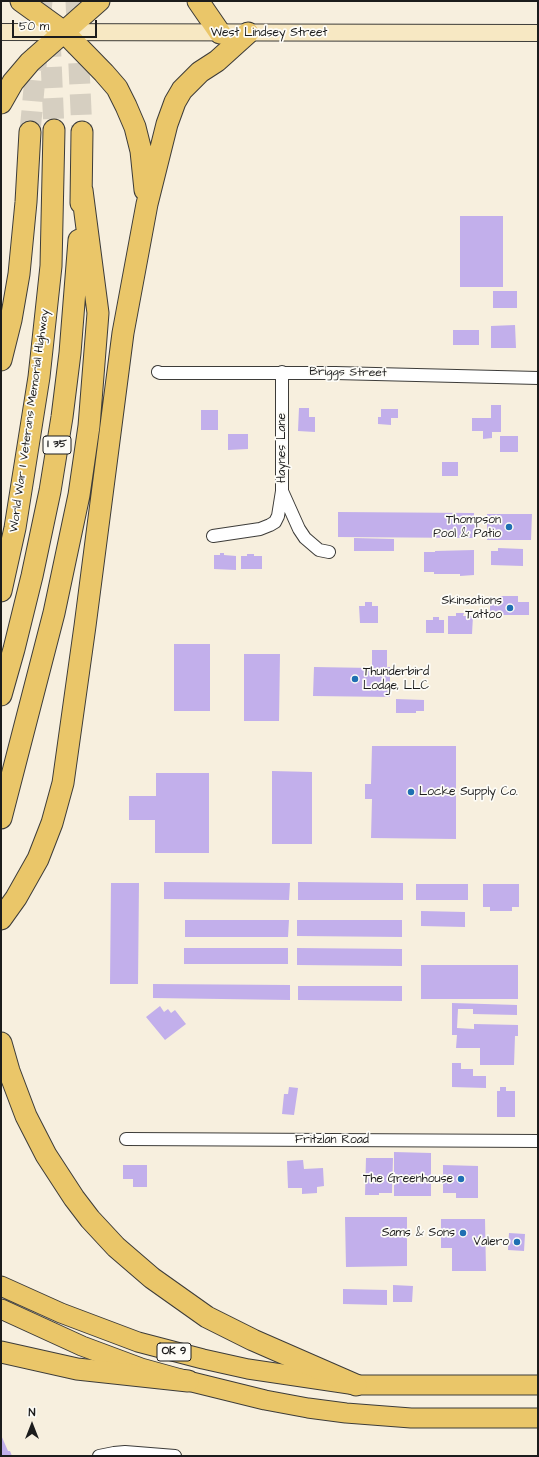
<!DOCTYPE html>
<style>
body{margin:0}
#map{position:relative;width:539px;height:1457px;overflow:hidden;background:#f7efde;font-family:"Architects Daughter",sans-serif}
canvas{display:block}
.frame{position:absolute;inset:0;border:2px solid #1c1c1c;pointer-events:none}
.north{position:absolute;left:12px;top:1405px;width:40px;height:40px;-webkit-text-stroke:3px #fdfcf7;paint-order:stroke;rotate:0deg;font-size:11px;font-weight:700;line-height:16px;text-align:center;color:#1c1c1c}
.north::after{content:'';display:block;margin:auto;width:14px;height:18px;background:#1c1c1c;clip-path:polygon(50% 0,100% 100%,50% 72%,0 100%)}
.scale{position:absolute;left:12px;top:20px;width:85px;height:18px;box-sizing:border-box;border:2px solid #1c1c1c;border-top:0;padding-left:5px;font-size:12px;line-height:14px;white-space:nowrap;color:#1c1c1c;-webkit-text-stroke:3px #fdfcf7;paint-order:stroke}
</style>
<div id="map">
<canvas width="539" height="1457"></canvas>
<div class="frame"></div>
<div class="north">N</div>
<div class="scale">50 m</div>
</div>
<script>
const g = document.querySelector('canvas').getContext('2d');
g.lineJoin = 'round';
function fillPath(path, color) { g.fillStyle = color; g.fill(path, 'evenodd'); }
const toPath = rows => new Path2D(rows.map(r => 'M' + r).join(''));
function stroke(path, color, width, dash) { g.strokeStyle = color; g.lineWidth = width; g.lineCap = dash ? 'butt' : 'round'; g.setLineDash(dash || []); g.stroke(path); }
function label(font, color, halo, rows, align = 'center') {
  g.font = font + ' "Architects Daughter",sans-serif'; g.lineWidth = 3.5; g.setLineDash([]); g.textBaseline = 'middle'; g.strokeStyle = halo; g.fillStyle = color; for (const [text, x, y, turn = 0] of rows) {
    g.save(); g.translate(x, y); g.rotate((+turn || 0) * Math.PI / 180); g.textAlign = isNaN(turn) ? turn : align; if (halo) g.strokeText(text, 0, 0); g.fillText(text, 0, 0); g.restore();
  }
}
fillPath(toPath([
 [460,216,503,216,503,287,460,287],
 [493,291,517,291,517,308,493,308],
 [515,325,516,348,491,348,491,326],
 [453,330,479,330,479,345,453,345],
 [491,405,501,405,501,432,492,432,492,438,483,439,483,431,472,431,472,418,491,418],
 [299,408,309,408,309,417,315,417,315,432,298,431],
 [381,409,398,409,398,418,391,418,391,425,378,424,378,417,381,417],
 [201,410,218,410,218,430,201,430],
 [228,434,248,434,248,449,228,450],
 [500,436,518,436,518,452,500,452],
 [442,462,458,462,458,476,442,476],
 [338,512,474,513,474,521,479,521,479,531,473,531,473,538,338,537],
 [487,514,532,514,531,540,487,540],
 [354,538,394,539,394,551,354,551],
 [498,548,523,549,523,566,491,565,491,551,498,551],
 [474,550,474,575,460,576,460,574,434,574,434,572,424,572,424,552,435,552,435,551],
 [220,553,224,553,224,555,236,556,236,570,214,569,214,555,220,555],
 [247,554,254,554,254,556,262,556,262,569,241,569,241,556,247,556],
 [500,596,518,596,518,602,529,602,529,615,490,615,490,599,500,599],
 [365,602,372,602,372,606,378,606,378,623,360,623,359,606,365,606],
 [456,613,464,613,463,616,473,616,472,634,448,634,448,616,456,616],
 [433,617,439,617,439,620,444,620,444,633,426,633,426,620,433,620],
 [174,644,210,644,210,711,174,711],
 [372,650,387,650,387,667,390,667,390,697,313,696,314,667,372,668],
 [244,654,280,654,279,721,244,721],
 [396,699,424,700,424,711,416,711,416,713,396,713],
 [372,746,456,746,456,839,371,838,372,799,365,799,365,784,371,784],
 [272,771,312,772,312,844,272,844],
 [156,773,209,773,209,853,155,853,155,820,129,820,129,796,156,796],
 [164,882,290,883,289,900,164,899],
 [298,882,403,883,403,900,298,900],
 [111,883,139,883,138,984,110,984],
 [416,884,468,884,468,900,416,900],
 [483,884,519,884,519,907,512,907,512,911,490,911,490,907,483,907],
 [421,911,465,912,465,927,421,926],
 [185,920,289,920,288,937,185,937],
 [297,920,402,920,402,937,297,936],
 [184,948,288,948,288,964,184,964],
 [297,948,402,949,402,966,297,965],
 [421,965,518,965,518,999,421,999],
 [153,984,290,985,290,1000,153,998],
 [298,986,402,986,402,1001,298,1000],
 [452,1003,517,1005,517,1015,473,1014,473,1009,458,1009,457,1028,474,1029,474,1024,518,1025,518,1036,515,1036,514,1065,480,1065,480,1048,456,1048,457,1035,452,1035],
 [160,1006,164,1012,168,1009,171,1013,175,1010,186,1024,165,1040,146,1017],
 [452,1063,461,1063,461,1069,473,1069,473,1076,486,1076,486,1088,452,1087],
 [289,1087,298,1088,294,1115,282,1114,284,1094,288,1094],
 [500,1087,506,1087,506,1091,515,1091,515,1117,497,1117,497,1091,500,1091],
 [394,1152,431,1153,431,1196,394,1196],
 [366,1158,393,1158,392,1193,379,1193,379,1195,365,1195],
 [303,1160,304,1169,323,1168,324,1186,317,1187,317,1193,302,1194,302,1188,288,1188,287,1161],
 [123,1165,147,1165,147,1187,133,1187,133,1179,123,1179],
 [443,1165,478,1166,478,1198,456,1198,456,1193,443,1193],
 [345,1217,407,1217,407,1266,346,1267],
 [441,1219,485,1219,486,1271,452,1271,452,1248,441,1248],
 [509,1233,525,1234,524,1251,508,1250],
 [393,1285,413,1286,412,1302,393,1302],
 [343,1289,387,1290,387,1305,343,1304],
 [1,1435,8,1451,10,1451,12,1456,1,1456]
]), '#c2afeb');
stroke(toPath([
 [76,1,82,132],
 [50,36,54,130],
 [30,132,42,1]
]), '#d6cfc1', 21, [21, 10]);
const minor = toPath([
 [158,372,160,373,335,373,538,378],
 [282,372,282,491,299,529,305,538,319,550,329,552],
 [213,536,260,529,270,525,275,522,278,516,282,491],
 [126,1139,538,1141],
 [99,1456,114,1453,125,1452,175,1456]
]);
const secondary = toPath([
 [1,32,538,33]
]);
const trunk = toPath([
 [1,1286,61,1313,138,1342,203,1359,248,1369,356,1385,538,1385],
 [1,1309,82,1346,141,1368,188,1381,265,1400,308,1408,346,1413,411,1418,538,1418]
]);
const motorway = toPath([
 [21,1,64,32,104,73,117,88,126,106,135,127,141,151,145,190],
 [198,1,220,33],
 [1,103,13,82,30,62,99,1],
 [81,203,82,132],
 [1,360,11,320,19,274,26,202,30,132],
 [1,591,15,528,39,377,51,266,54,130],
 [1,695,14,649,32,576,50,491,62,417,70,353,79,240],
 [1,818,54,613,79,495,89,426,98,313,82,190],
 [1,919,16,898,38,859,52,823,63,783,85,626,123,333,147,204,167,124,175,102,182,90,200,72,217,61,248,33],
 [1,1043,9,1071,26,1116,46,1155,74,1198,90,1219,116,1247,152,1278,207,1317,253,1340,356,1385],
 [1,1352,77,1369,188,1381]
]);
stroke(minor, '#3d3c39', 14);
stroke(secondary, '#3d3c39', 18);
stroke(trunk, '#3d3c39', 21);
stroke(motorway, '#3d3c39', 23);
stroke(minor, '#fff', 12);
stroke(secondary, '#f7e8c3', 16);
stroke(trunk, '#eac669', 19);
stroke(motorway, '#eac669', 21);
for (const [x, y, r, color] of [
 [509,527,4,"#1f6fb2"],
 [510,608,4,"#1f6fb2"],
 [355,679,4,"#1f6fb2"],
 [411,792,4,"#1f6fb2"],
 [461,1179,4,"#1f6fb2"],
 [463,1233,4,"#1f6fb2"],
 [517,1242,4,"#1f6fb2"]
]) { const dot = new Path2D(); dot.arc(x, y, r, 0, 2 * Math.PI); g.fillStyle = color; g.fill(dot); stroke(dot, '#fdfcf7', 1.5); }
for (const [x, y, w] of [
 [57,445,28],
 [174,1352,34]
]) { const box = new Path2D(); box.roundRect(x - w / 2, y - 9, w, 18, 3); g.fillStyle = '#fdfcf7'; g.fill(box); stroke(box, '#1c1c1c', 1); }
label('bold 11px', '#1c1c1c', null, [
 ["I 35",57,445],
 ["OK 9",174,1352]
]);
label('12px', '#1c1c1c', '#fdfcf7', [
 ["West Lindsey Street",269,33],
 ["Briggs Street",348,373,1],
 ["World War I Veterans Memorial Highway",30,421,-82],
 ["Haynes Lane",282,448,-90],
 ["Fritzlan Road",332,1140]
]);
label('12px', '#1c1c1c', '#fdfcf7', [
 ["Thompson",501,520],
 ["Pool & Patio",501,534],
 ["Skinsations",502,601],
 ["Tattoo",502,615],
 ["Thunderbird",363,672,"left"],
 ["Lodge, LLC",363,686,"left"],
 ["Locke Supply Co.",419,792,"left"],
 ["The Greenhouse",453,1179],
 ["Sams & Sons",455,1233],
 ["Valero",509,1242]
], 'right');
</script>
